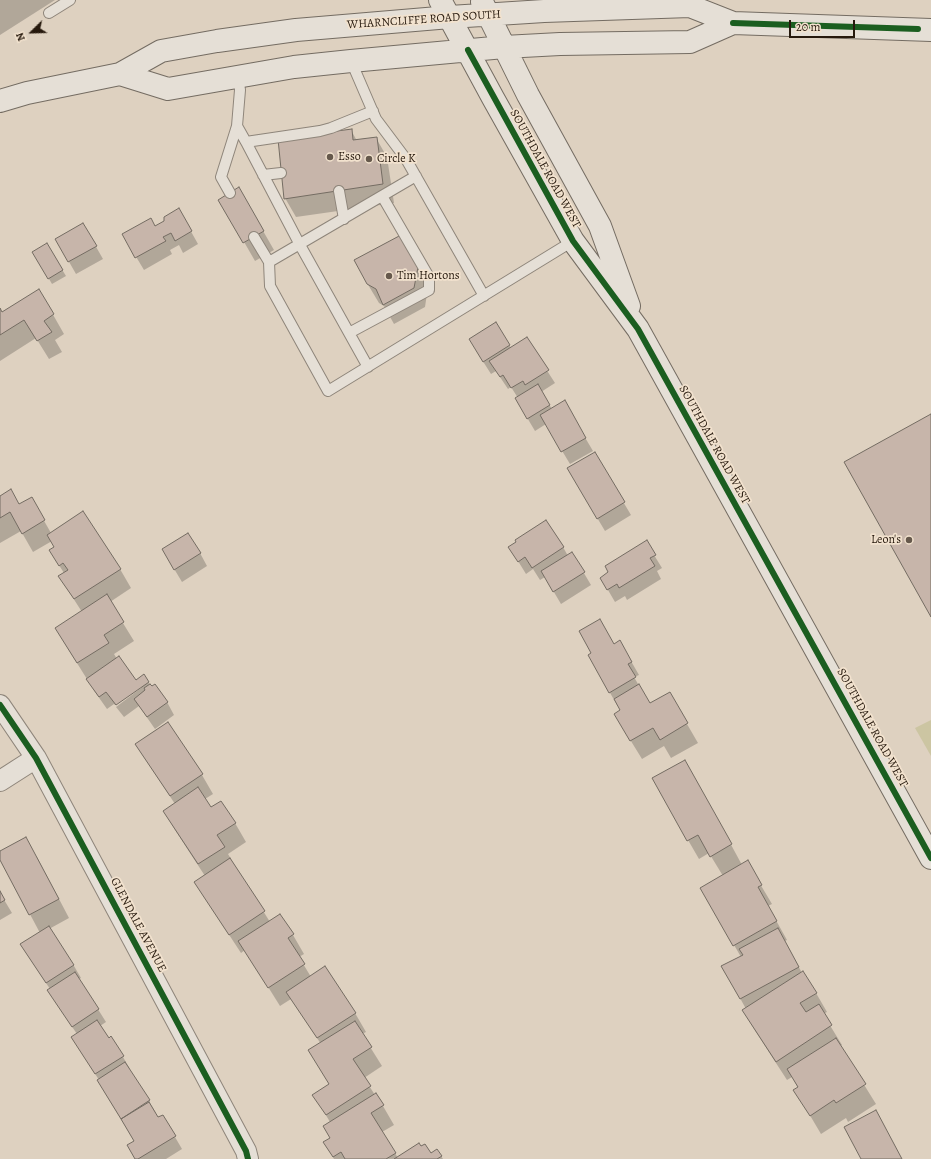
<!DOCTYPE html>
<style>
body{margin:0}
#map{position:relative;width:931px;height:1159px;overflow:hidden;background:#ded1c0;font-family:Alegreya,serif}
canvas{display:block}
.north{position:absolute;left:12px;top:12px;width:40px;height:40px;-webkit-text-stroke:3px #f2e2ce;paint-order:stroke;rotate:247deg;font-size:11px;font-weight:700;line-height:16px;text-align:center;color:#26190d}
.north::after{content:'';display:block;margin:auto;width:14px;height:18px;background:#26190d;clip-path:polygon(50% 0,100% 100%,50% 72%,0 100%)}
.scale{position:absolute;left:789px;top:20px;width:66px;height:18px;box-sizing:border-box;border:2px solid #26190d;border-top:0;padding-left:5px;font-size:12px;line-height:14px;white-space:nowrap;color:#26190d;-webkit-text-stroke:3px #f2e2ce;paint-order:stroke}
</style>
<div id="map">
<canvas width="931" height="1159"></canvas>
<div class="north">N</div>
<div class="scale">20 m</div>
</div>
<script>
const g = document.querySelector('canvas').getContext('2d');
g.lineJoin = 'round';
function fillPath(path, color) { g.fillStyle = color; g.fill(path, 'evenodd'); }
const toPath = rows => new Path2D(rows.map(r => 'M' + r).join(''));
function stroke(path, color, width, dash) { g.strokeStyle = color; g.lineWidth = width; g.lineCap = dash ? 'butt' : 'round'; g.setLineDash(dash || []); g.stroke(path); }
function label(font, color, halo, rows, align = 'center') {
  g.font = font + ' Alegreya,serif'; g.lineWidth = 3.5; g.setLineDash([]); g.textBaseline = 'middle'; g.strokeStyle = halo; g.fillStyle = color; for (const [text, x, y, turn = 0] of rows) {
    g.save(); g.translate(x, y); g.rotate((+turn || 0) * Math.PI / 180); g.textAlign = isNaN(turn) ? turn : align; if (halo) g.strokeText(text, 0, 0); g.fillText(text, 0, 0); g.restore();
  }
}
fillPath(toPath([
 [931,720,931,756,915,728]
]), '#ccc5a2');
fillPath(toPath([
 [0,0,55,0,0,35],
 [351,130,357,141,376,138,387,157,394,203,296,217,285,198],
 [239,189,274,250,255,261,220,200],
 [179,210,198,244,183,253,179,245,170,250,172,254,144,270,123,235,155,227,165,222],
 [83,224,103,259,76,274,56,239],
 [47,245,66,276,52,284,34,253],
 [411,255,428,287,425,307,394,324,384,306,379,303,367,283],
 [39,290,64,334,55,340,62,352,49,359,36,338,0,361,0,310,2,313],
 [496,324,511,348,526,338,555,383,541,392,552,409,564,402,593,451,570,464,546,424,535,431,516,399,518,398,511,387,508,389,496,371,491,374,477,352],
 [594,453,631,515,605,531,568,469],
 [0,497,19,505,31,498,51,533,120,569,131,588,110,602,134,641,114,654,117,659,136,681,143,676,150,685,167,702,174,715,155,729,139,706,124,717,116,707,141,688,141,686,115,705,114,704,107,709,95,692,67,647,82,612,59,576,64,573,50,551,55,548,52,541,33,552,21,531,0,543],
 [646,542,662,568,657,571,661,579,627,600,625,596,615,602,601,578],
 [563,547,568,556,572,553,591,585,561,604,545,577,540,580,533,569,526,574,510,548],
 [200,553,207,566,182,582,170,562],
 [620,642,639,675,634,677,650,705,669,693,698,743,671,758,664,746,642,759,626,733,621,710,618,704,617,705,589,656],
 [168,724,202,775,213,794,205,799,211,809,235,823,246,842,228,854,235,866,270,922,293,935,304,954,299,957,311,977,355,1013,366,1032,362,1034,382,1066,364,1078,375,1095,376,1094,394,1125,382,1132,398,1158,431,1155,437,1150,443,1159,334,1159,325,1143,331,1138,330,1122,314,1095,330,1085,321,1044,291,999,280,1006,245,950,241,953,207,901,205,876,175,830,164,811,175,804,148,763,137,744],
 [696,780,742,865,747,862,772,904,768,906,787,940,785,941,802,973,816,993,827,1012,823,1014,842,1045,840,1046,876,1104,848,1122,846,1118,821,1134,795,1090,798,1088,792,1077,787,1080,754,1029,743,1010,746,1009,723,967,741,957,701,888,723,876,709,853,699,859,688,840],
 [0,852,37,857,69,918,49,929,74,966,81,978,79,979,106,1022,100,1026,108,1039,123,1057,130,1069,129,1070,149,1101,156,1113,155,1114,175,1137,182,1149,166,1159,136,1159,135,1142,105,1093,99,1080,80,1050,77,1034,56,1003,50,989,29,957,40,933,0,858],
 [0,893,12,913,0,920]
]), '#0003');
const building = toPath([
 [352,129,353,140,377,137,383,184,284,199,278,139,352,129],
 [239,187,264,231,243,243,218,200,239,187],
 [179,208,192,231,175,241,171,233,163,237,166,241,135,258,122,234,151,218,155,226,164,221,164,217,179,208],
 [83,223,97,246,68,262,55,239,83,223],
 [401,235,418,267,414,288,383,305,376,289,367,284,354,260,401,235],
 [47,243,63,270,48,279,32,252,47,243],
 [39,289,54,314,44,321,52,332,37,341,24,320,0,335,0,308,2,312,39,289],
 [496,322,510,345,483,362,469,339,496,322],
 [527,337,549,370,525,385,523,381,511,388,503,375,500,377,489,361,527,337],
 [538,384,550,405,527,419,515,398,538,384],
 [565,400,586,438,561,452,540,415,565,400],
 [931,414,931,617,844,462,931,414],
 [595,452,625,502,597,519,567,468,595,452],
 [11,489,19,504,32,497,45,520,22,534,10,512,0,518,0,496,11,489],
 [83,511,121,569,74,599,58,576,68,570,63,563,59,566,49,550,54,547,47,535,83,511],
 [546,520,564,547,532,568,525,557,518,562,508,547,516,542,515,540,546,520],
 [188,533,201,553,174,570,162,549,188,533],
 [647,540,656,555,650,558,655,566,619,588,617,584,607,590,600,578,608,572,605,566,647,540],
 [572,552,585,572,553,592,541,571,572,552],
 [107,594,124,622,104,635,109,643,77,663,55,628,107,594],
 [600,619,614,644,620,640,632,662,628,664,636,677,609,693,588,655,591,653,579,631,600,619],
 [119,656,136,680,144,674,149,682,116,705,106,692,99,697,86,679,119,656],
 [150,684,152,686,155,684,168,702,147,717,134,699,145,690,144,688,150,684],
 [639,684,650,703,670,692,688,723,660,740,653,728,630,741,614,714,620,710,614,699,639,684],
 [168,722,203,774,170,796,135,744,168,722],
 [685,760,732,844,710,857,698,835,687,841,652,778,685,760],
 [198,787,211,807,221,801,236,823,217,835,225,847,198,864,163,811,198,787],
 [26,837,59,899,29,915,0,860,0,851,26,837],
 [230,858,265,911,229,935,194,882,230,858],
 [748,860,762,885,758,887,777,921,733,946,700,888,748,860],
 [0,891,5,900,0,903,0,891],
 [280,914,294,934,288,938,305,964,268,988,238,941,280,914],
 [49,926,74,965,46,983,20,944,49,926],
 [778,928,799,967,740,999,721,966,743,955,739,949,778,928],
 [325,966,356,1013,317,1038,286,992,325,966],
 [803,971,817,993,800,1003,806,1012,819,1004,832,1025,776,1062,742,1010,803,971],
 [75,972,99,1009,72,1027,47,990,75,972],
 [97,1020,109,1038,111,1036,124,1056,95,1074,71,1037,97,1020],
 [355,1021,372,1047,353,1059,371,1086,326,1115,312,1095,329,1084,308,1050,355,1021],
 [836,1038,866,1084,836,1103,834,1100,810,1116,793,1090,798,1087,787,1069,836,1038],
 [125,1062,150,1100,121,1119,97,1080,125,1062],
 [376,1093,384,1105,371,1113,396,1153,386,1159,345,1159,341,1152,333,1157,323,1142,330,1138,323,1126,376,1093],
 [149,1102,158,1117,163,1115,176,1136,138,1159,135,1159,127,1145,134,1141,121,1119,149,1102],
 [876,1110,902,1159,861,1159,844,1127,876,1110],
 [419,1143,421,1146,425,1144,431,1153,437,1149,442,1156,437,1159,394,1159,419,1143]
]);
fillPath(building, '#c7b5aa');
stroke(building, '#746c62', 1);
const lane = toPath([
 [49,13,70,0],
 [351,61,376,119,406,159,484,296],
 [237,126,246,142,320,131,331,128,373,111],
 [246,142,300,245,368,367],
 [263,175,281,173],
 [339,191,344,219],
 [230,193,221,177,237,126,240,90,238,76],
 [254,237,269,262,270,286,328,391,573,241],
 [269,262,416,176],
 [349,333,429,290,429,277,382,196]
]);
const street = toPath([
 [0,705,36,758,246,1151,248,1159],
 [0,781,36,758]
]);
const secondary = toPath([
 [440,0,493,98,573,241,638,329,931,858],
 [482,2,528,95,600,226,629,306],
 [120,74,168,89,294,67,351,61,504,47,560,44,690,42,733,23],
 [0,101,27,93,120,74,161,51,217,41,296,30,450,17,544,11,690,6,733,23,931,30]
]);
stroke(lane, '#8e857a', 12);
stroke(street, '#8e857a', 22);
stroke(secondary, '#746c62', 24);
stroke(lane, '#e5dfd6', 10);
stroke(street, '#e5dfd6', 20);
stroke(secondary, '#e5dfd6', 22);
stroke(toPath([
 [733,23,918,29],
 [468,50,573,241,638,329,931,858],
 [0,705,36,758,246,1151,248,1159]
]), '#1b5e20', 6);
for (const [x, y, r, color] of [
 [330,157,4,"#66594c"],
 [369,159,4,"#66594c"],
 [389,276,4,"#66594c"],
 [909,540,4,"#66594c"]
]) { const dot = new Path2D(); dot.arc(x, y, r, 0, 2 * Math.PI); g.fillStyle = color; g.fill(dot); stroke(dot, '#f2e2ce', 1.5); }
label('12px', '#26190d', '#f2e2ce', [
 ["WHARNCLIFFE ROAD SOUTH",424,20,-4],
 ["SOUTHDALE ROAD WEST",545,169,61],
 ["SOUTHDALE ROAD WEST",714,445,61],
 ["SOUTHDALE ROAD WEST",872,728,61],
 ["GLENDALE AVENUE",138,925,62]
]);
label('12px', '#26190d', '#f2e2ce', [
 ["Esso",338,157],
 ["Circle K",377,159],
 ["Tim Hortons",397,276],
 ["Leon's",901,540,"right"]
], 'left');
</script>
